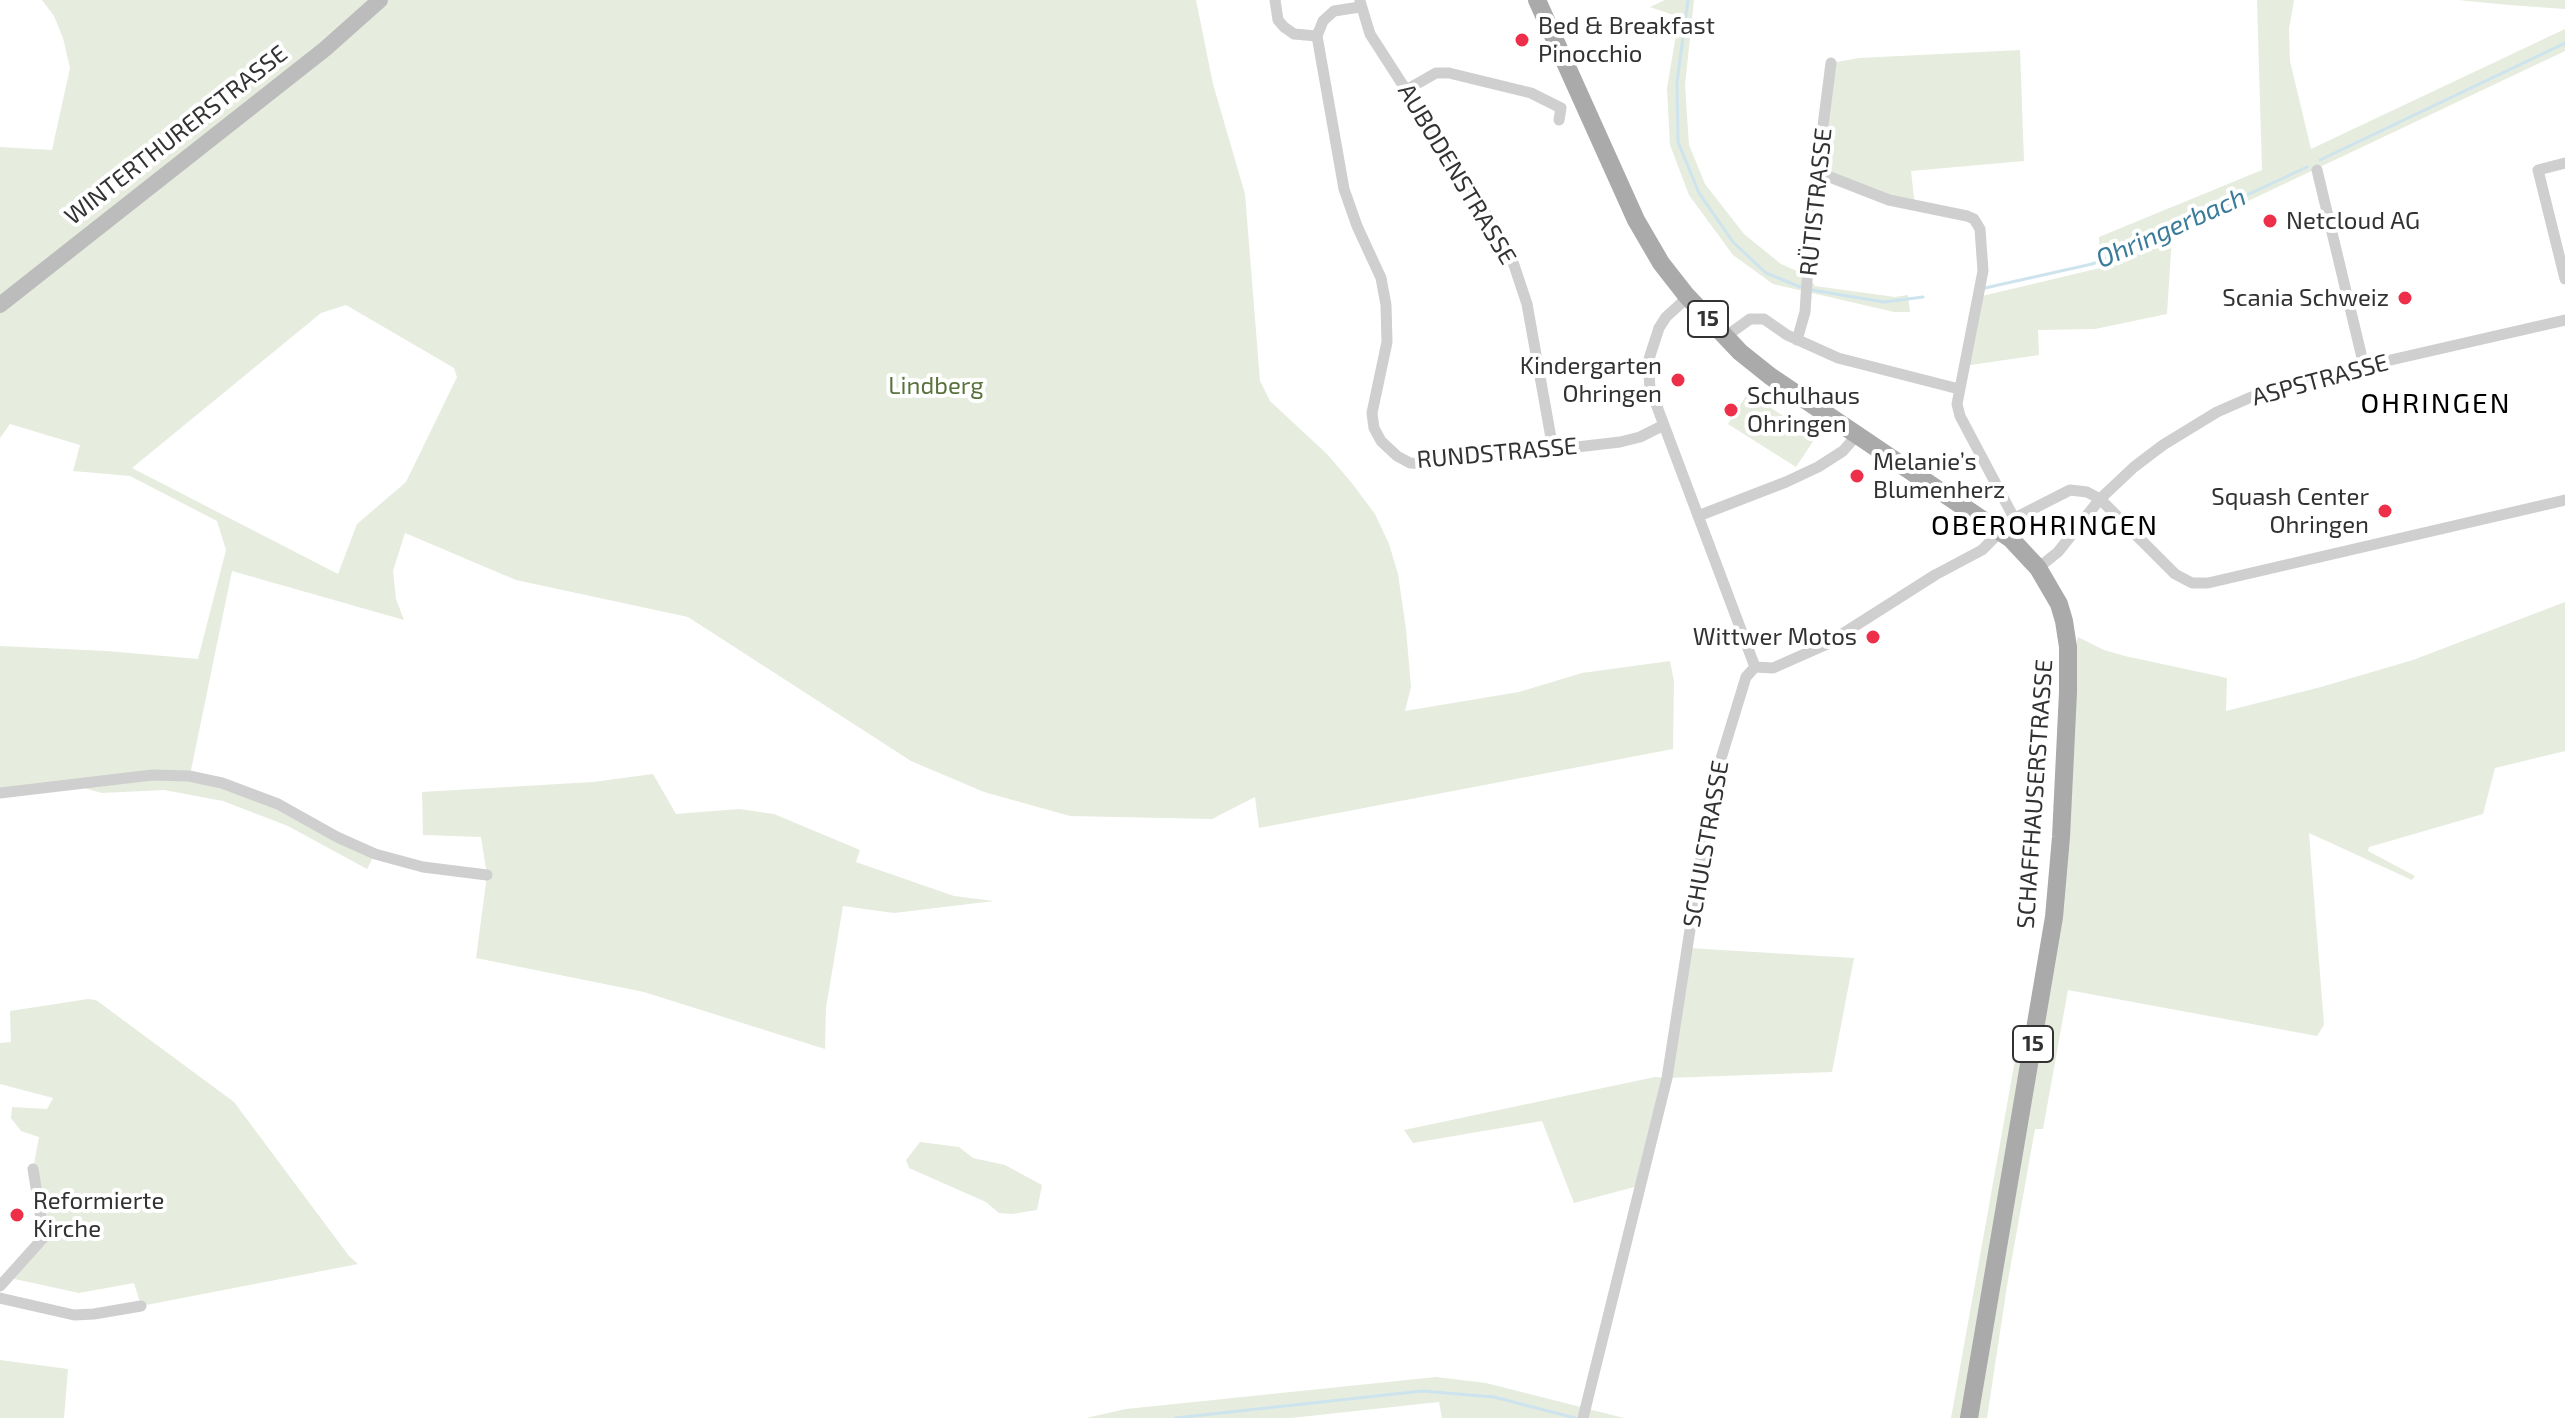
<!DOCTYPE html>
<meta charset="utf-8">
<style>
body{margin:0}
canvas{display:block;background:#fff}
</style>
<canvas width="2565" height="1418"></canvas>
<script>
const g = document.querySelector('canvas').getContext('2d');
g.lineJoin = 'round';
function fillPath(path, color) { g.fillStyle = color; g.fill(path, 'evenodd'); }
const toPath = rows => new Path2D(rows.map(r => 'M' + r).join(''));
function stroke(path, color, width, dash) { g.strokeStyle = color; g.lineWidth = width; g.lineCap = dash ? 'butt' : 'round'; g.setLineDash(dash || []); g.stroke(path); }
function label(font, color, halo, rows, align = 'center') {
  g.font = font + ' "Exo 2",sans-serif'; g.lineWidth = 8; g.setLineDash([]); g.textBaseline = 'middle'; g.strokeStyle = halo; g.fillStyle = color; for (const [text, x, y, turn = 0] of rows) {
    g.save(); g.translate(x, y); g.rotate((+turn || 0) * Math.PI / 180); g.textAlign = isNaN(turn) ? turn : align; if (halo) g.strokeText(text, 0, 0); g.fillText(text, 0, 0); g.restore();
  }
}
fillPath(toPath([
 [42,0,1196,0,1213,84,1245,194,1260,381,1270,401,1327,454,1351,482,1375,514,1389,544,1398,574,1406,629,1411,687,1405,711,1519,692,1582,673,1670,661,1674,681,1673,749,1259,828,1255,797,1212,819,1070,816,984,792,911,761,688,617,516,580,405,533,393,571,396,599,404,620,232,571,190,775,222,783,375,854,367,869,288,826,223,801,164,790,102,793,69,784,0,793,0,646,107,651,198,659,226,550,217,521,130,476,73,471,80,445,10,424,0,438,0,147,52,150,70,68,63,38,54,16],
 [346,305,454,368,457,377,406,482,357,524,338,574,132,468,321,313],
 [1665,0,1694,0,1685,85,1689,145,1705,184,1744,234,1781,264,1808,276,1815,286,1895,297,1908,295,1910,312,1894,312,1773,284,1733,255,1689,195,1670,145,1667,88,1679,17,1650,7],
 [2257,0,2294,0,2289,29,2290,61,2311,149,2565,29,2565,51,2172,237,2167,314,2095,329,2038,330,2039,355,1964,366,1978,297,2100,268,2099,237,2262,170],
 [2458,0,2565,0,2565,9,2509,5],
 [2020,50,2024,161,1911,171,1915,207,1817,172,1831,63,1859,58],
 [1748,393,1816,437,1796,467,1728,424],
 [2565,602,2565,751,2495,768,2483,814,2369,847,2368,851,2415,876,2412,880,2309,833,2324,1025,2317,1036,2068,990,2043,1129,2035,1129,2007,1286,1987,1418,1951,1418,2015,1060,2030,1059,2049,953,2069,668,2078,637,2104,650,2125,656,2227,678,2226,711,2321,687,2413,660],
 [653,774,676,814,739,809,774,814,860,850,856,862,954,896,994,901,894,913,843,906,826,1008,825,1049,644,992,476,958,487,875,481,837,423,835,422,792,593,782],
 [1688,948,1854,958,1832,1072,1667,1078,1642,1185,1574,1203,1542,1121,1413,1143,1404,1130,1655,1077,1667,1078],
 [88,999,96,1000,234,1102,349,1256,358,1264,141,1306,134,1283,79,1293,10,1278,44,1237,33,1169,39,1137,21,1131,11,1118,12,1107,47,1109,53,1098,0,1084,0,1043,11,1042,10,1011],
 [920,1142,959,1147,973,1158,1005,1165,1042,1185,1037,1210,1012,1214,999,1213,986,1202,909,1168,906,1160],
 [0,1360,68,1369,64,1418,0,1418],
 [1436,1377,1486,1383,1624,1418,1442,1418,1439,1402,1291,1418,1086,1418,1126,1409]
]), '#e6ecde');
stroke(toPath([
 [1688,0,1677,82,1678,142,1699,193,1733,242,1766,273,1800,287],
 [2320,160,2565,43],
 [1985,288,2092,264,2133,248,2307,167],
 [1812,290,1884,302,1923,297],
 [1175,1418,1422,1391,1494,1397,1575,1418]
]), '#cde4ef', 3);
stroke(toPath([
 [1275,0,1278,20,1284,27,1294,34,1317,36],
 [1360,1,1370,34,1497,231,1514,265,1527,304,1553,449],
 [1360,7,1334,11,1323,21,1317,36,1344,189,1357,226,1381,278,1386,305,1387,342,1372,413,1374,428,1381,441,1397,456,1410,463,1431,464,1620,442,1640,437,1662,426],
 [1406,90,1436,73,1449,73,1531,93,1561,108,1559,120],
 [2565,163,2538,170,2565,279],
 [2317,170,2364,366],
 [1817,172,1889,200,1967,216,1974,219,1980,229,1983,271,1957,404,1960,416,2013,516,2017,517,2070,490,2087,492,2100,499,2175,574,2192,583,2208,583,2565,500],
 [1725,337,1750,319,1764,319,1787,335,1838,358,1959,389],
 [1797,340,1805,312,1811,220,1831,63],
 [1698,516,1786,482,1818,467,1843,451,1856,436],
 [2038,568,2058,552,2100,499,2134,467,2163,445,2217,412,2249,398,2299,381,2565,320],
 [1755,667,1773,668,1825,645,1935,575,1982,550,2001,531],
 [0,793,152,775,189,776,222,783,278,804,337,837,375,854,423,867,487,875],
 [0,1286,44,1237,33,1169],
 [0,1298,74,1315,94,1314,141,1306],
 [1583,1418,1667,1078,1712,788,1746,677,1755,667,1650,388,1648,362,1659,328,1666,317,1688,297]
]), '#cfcfcf', 11);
stroke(toPath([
 [0,305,325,49,380,0]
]), '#bcbcbc', 16);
stroke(toPath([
 [1537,0,1636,220,1661,263,1686,295,1740,352,1770,376,2011,539,2038,568,2059,604,2064,621,2068,647,2068,692,2061,837,2054,917,1969,1418]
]), '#aaa', 18);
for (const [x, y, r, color] of [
 [1522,40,8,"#ee2f49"],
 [2270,221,8,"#ee2f49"],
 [2405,298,8,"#ee2f49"],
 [1678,380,8,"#ee2f49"],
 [1731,410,8,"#ee2f49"],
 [1857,476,8,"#ee2f49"],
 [2385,511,8,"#ee2f49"],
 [1873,637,8,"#ee2f49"],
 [17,1215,8,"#ee2f49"]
]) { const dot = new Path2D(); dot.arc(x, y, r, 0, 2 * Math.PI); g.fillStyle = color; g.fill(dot); stroke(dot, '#fff', 3); }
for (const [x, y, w] of [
 [1708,319,40],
 [2033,1044,40]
]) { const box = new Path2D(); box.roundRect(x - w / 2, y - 18, w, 36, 6); g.fillStyle = '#fff'; g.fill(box); stroke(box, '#323232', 2); }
label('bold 22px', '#323232', null, [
 ["15",1708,319],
 ["15",2033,1044]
]);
label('24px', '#323232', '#fff', [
 ["Bed & Breakfast",1538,26],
 ["Pinocchio",1538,54],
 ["Netcloud AG",2286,221],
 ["Scania Schweiz",2389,298,"right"],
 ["Kindergarten",1662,366,"right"],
 ["Ohringen",1662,394,"right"],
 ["Schulhaus",1747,396],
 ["Ohringen",1747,424],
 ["Melanie’s",1873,462],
 ["Blumenherz",1873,490],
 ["Squash Center",2369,497,"right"],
 ["Ohringen",2369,525,"right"],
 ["Wittwer Motos",1857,637,"right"],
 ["Reformierte",33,1201],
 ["Kirche",33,1229]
], 'left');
label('24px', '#323232', '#fff', [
 ["WINTERTHURERSTRASSE",176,135,-38],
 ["AUBODENSTRASSE",1457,174,59],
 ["RÜTISTRASSE",1816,202,-84],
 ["ASPSTRASSE",2320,380,-15],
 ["RUNDSTRASSE",1497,453,-5],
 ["SCHAFFHAUSERSTRASSE",2035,794,-86],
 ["SCHULSTRASSE",1706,844,-80]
]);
label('24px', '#58723c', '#fff', [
 ["Lindberg",936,386]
]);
label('italic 26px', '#3a7b9a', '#fff', [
 ["Ohringerbach",2171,228,-24]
]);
g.letterSpacing = '2px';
label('28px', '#000', '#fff', [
 ["OHRINGEN",2436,404],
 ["OBEROHRINGEN",2045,526]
]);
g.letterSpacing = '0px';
</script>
